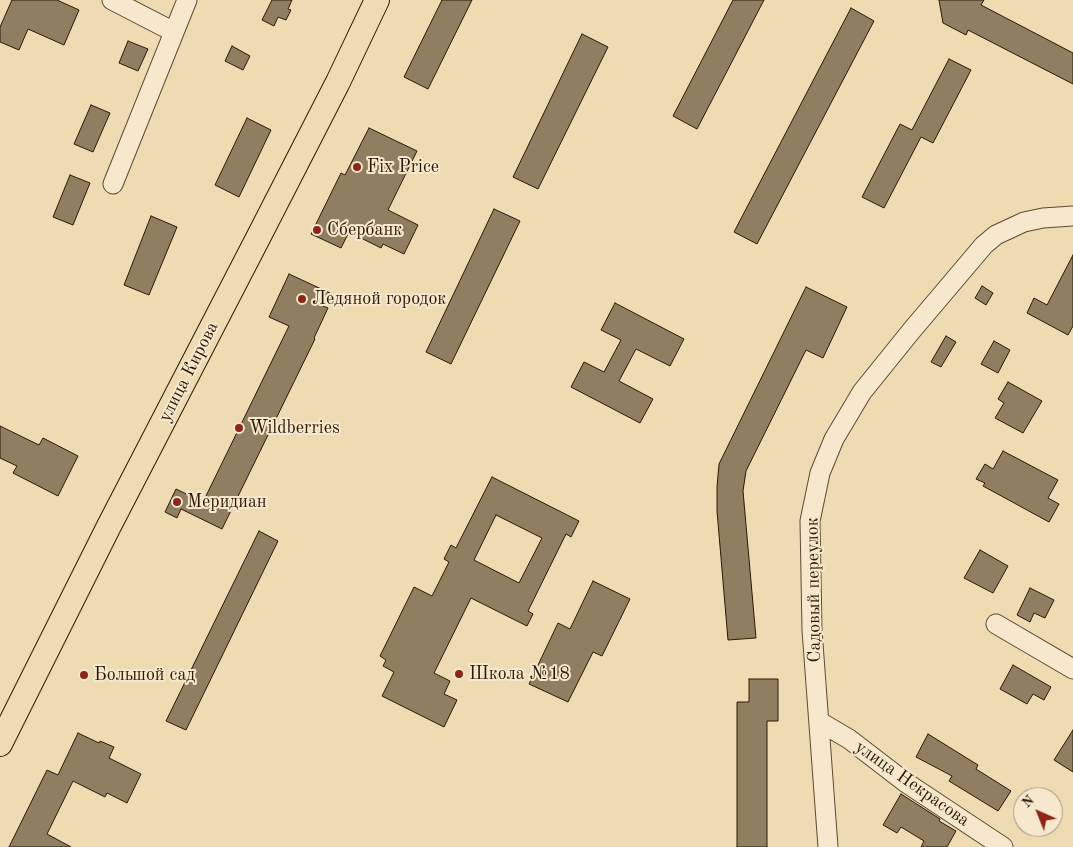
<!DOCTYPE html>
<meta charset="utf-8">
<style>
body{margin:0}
#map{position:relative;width:1073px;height:847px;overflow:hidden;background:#efdbb1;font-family:"Old Standard TT",serif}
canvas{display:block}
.north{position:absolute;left:1013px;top:787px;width:50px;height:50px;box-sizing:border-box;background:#f5e8cc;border:1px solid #a3967d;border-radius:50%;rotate:316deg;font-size:14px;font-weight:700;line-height:20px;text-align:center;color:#281a06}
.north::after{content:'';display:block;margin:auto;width:18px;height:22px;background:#8f2418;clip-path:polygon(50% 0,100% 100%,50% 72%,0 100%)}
</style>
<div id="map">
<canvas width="1073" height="847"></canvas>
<div class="north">N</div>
</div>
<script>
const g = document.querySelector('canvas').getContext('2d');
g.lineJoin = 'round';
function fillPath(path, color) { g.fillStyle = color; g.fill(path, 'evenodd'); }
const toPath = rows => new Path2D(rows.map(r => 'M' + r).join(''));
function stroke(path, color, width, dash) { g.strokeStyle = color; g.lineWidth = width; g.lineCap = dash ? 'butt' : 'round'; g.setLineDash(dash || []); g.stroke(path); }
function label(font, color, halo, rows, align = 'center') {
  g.font = font + ' "Old Standard TT",serif'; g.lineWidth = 4; g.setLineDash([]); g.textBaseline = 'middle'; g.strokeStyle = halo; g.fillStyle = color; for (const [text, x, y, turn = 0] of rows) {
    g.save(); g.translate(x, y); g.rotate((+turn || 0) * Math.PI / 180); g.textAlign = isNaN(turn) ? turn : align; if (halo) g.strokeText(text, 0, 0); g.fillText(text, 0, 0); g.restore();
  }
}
const building = toPath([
 [12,0,57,0,79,10,64,45,28,29,19,50,0,42,0,27,12,0],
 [272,0,292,0,288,9,291,10,286,20,278,17,274,26,262,20,272,0],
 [442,0,472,0,428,89,404,77,442,0],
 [733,0,764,0,697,129,673,116,733,0],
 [939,0,984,0,981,5,1073,53,1073,84,968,30,966,35,943,23,939,0],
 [851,8,874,21,757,244,734,232,851,8],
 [582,34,608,47,538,189,513,177,582,34],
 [128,41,148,49,138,71,119,63,128,41],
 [232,46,250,56,243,70,225,61,232,46],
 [949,59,971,70,933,143,921,137,884,208,862,197,900,124,912,130,949,59],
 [91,105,110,113,93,152,74,144,91,105],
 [247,118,271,130,239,197,215,185,247,118],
 [369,128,417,151,388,210,418,225,404,254,383,244,381,248,349,232,341,248,311,234,341,173,345,175,369,128],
 [70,175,90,183,73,225,53,217,70,175],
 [494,209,520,221,451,364,426,352,494,209],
 [151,216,177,227,149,295,124,285,151,216],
 [1073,255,1073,326,1068,335,1027,313,1034,298,1047,305,1073,255],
 [289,274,330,293,323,306,328,308,314,338,315,339,222,529,181,509,177,518,165,512,176,489,203,502,289,326,269,317,289,274],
 [982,286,993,293,986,305,975,298,982,286],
 [806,287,847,307,823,358,806,350,746,471,743,491,756,638,728,640,717,511,717,487,719,464,806,287],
 [615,303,684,339,670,366,636,349,619,381,653,399,640,423,571,387,584,362,604,372,621,340,601,330,615,303],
 [946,336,956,342,941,367,931,362,946,336],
 [994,341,1010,350,998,373,981,364,994,341],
 [1008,382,1042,401,1023,433,995,418,1004,403,998,399,1008,382],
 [0,426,39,445,43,438,78,456,58,496,13,473,17,466,0,458,0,426],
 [1003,451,1058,480,1048,498,1059,504,1049,522,983,486,985,483,976,479,985,464,993,469,1003,451],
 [492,477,579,521,571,537,566,534,528,611,533,614,527,626,471,598,434,673,450,681,444,694,457,700,444,727,382,696,394,672,383,666,386,660,380,656,414,587,432,596,449,562,444,559,451,545,456,548,492,477],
 [496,515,542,538,519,583,474,560,496,515],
 [259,531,278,541,186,730,166,721,259,531],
 [980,550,1008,566,993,593,964,578,980,550],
 [593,581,630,599,602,656,593,652,568,702,529,684,558,623,570,629,593,581],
 [1030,588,1054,600,1045,618,1034,613,1030,622,1017,615,1030,588],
 [1013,665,1051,687,1044,700,1033,694,1027,704,1000,689,1013,665],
 [749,679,778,679,778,721,767,721,767,847,737,847,737,702,749,702,749,679],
 [1073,730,1073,772,1054,760,1073,730],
 [78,733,99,743,100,741,114,747,109,758,141,774,127,803,107,793,105,797,73,781,47,834,71,847,9,847,47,770,58,775,78,733],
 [928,734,978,765,976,769,1011,791,998,811,949,781,952,776,916,757,928,734],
 [901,794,940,819,939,821,956,831,947,847,921,847,924,841,901,827,897,833,883,825,901,794]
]);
fillPath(building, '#8f7e5f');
stroke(building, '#281a06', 1);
const minor = toPath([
 [112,0,174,32],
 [113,184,187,0],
 [996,624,1073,669],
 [820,722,849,739,905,782,1003,847],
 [828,847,812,630,810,521,820,473,834,439,862,392,912,330,984,245,996,235,1024,222,1043,218,1073,216]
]);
const major = toPath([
 [0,744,109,526,258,238,338,82,377,0]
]);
stroke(minor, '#5a4a31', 21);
stroke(major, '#281a06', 26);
stroke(minor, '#f5e8cc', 19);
stroke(major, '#efdbb1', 24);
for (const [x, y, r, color] of [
 [357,167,5,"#8f2418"],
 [317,230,5,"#8f2418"],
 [302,299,5,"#8f2418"],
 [239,428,5,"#8f2418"],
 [177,502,5,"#8f2418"],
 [459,674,5,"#8f2418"],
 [84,675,5,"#8f2418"]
]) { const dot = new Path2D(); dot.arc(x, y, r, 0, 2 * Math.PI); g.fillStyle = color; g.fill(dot); stroke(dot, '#f5e8cc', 2); }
label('18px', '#281a06', '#f5e8cc', [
 ["Fix Price",367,167],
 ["Сбербанк",327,230],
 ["Ледяной городок",312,299],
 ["Wildberries",249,428],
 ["Меридиан",187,502],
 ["Школа №18",469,674],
 ["Большой сад",94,675]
], 'left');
label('18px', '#281a06', '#f5e8cc', [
 ["улица Кирова",189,372,-63],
 ["Садовый переулок",814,590,-91],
 ["улица Некрасова",912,784,35]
]);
</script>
